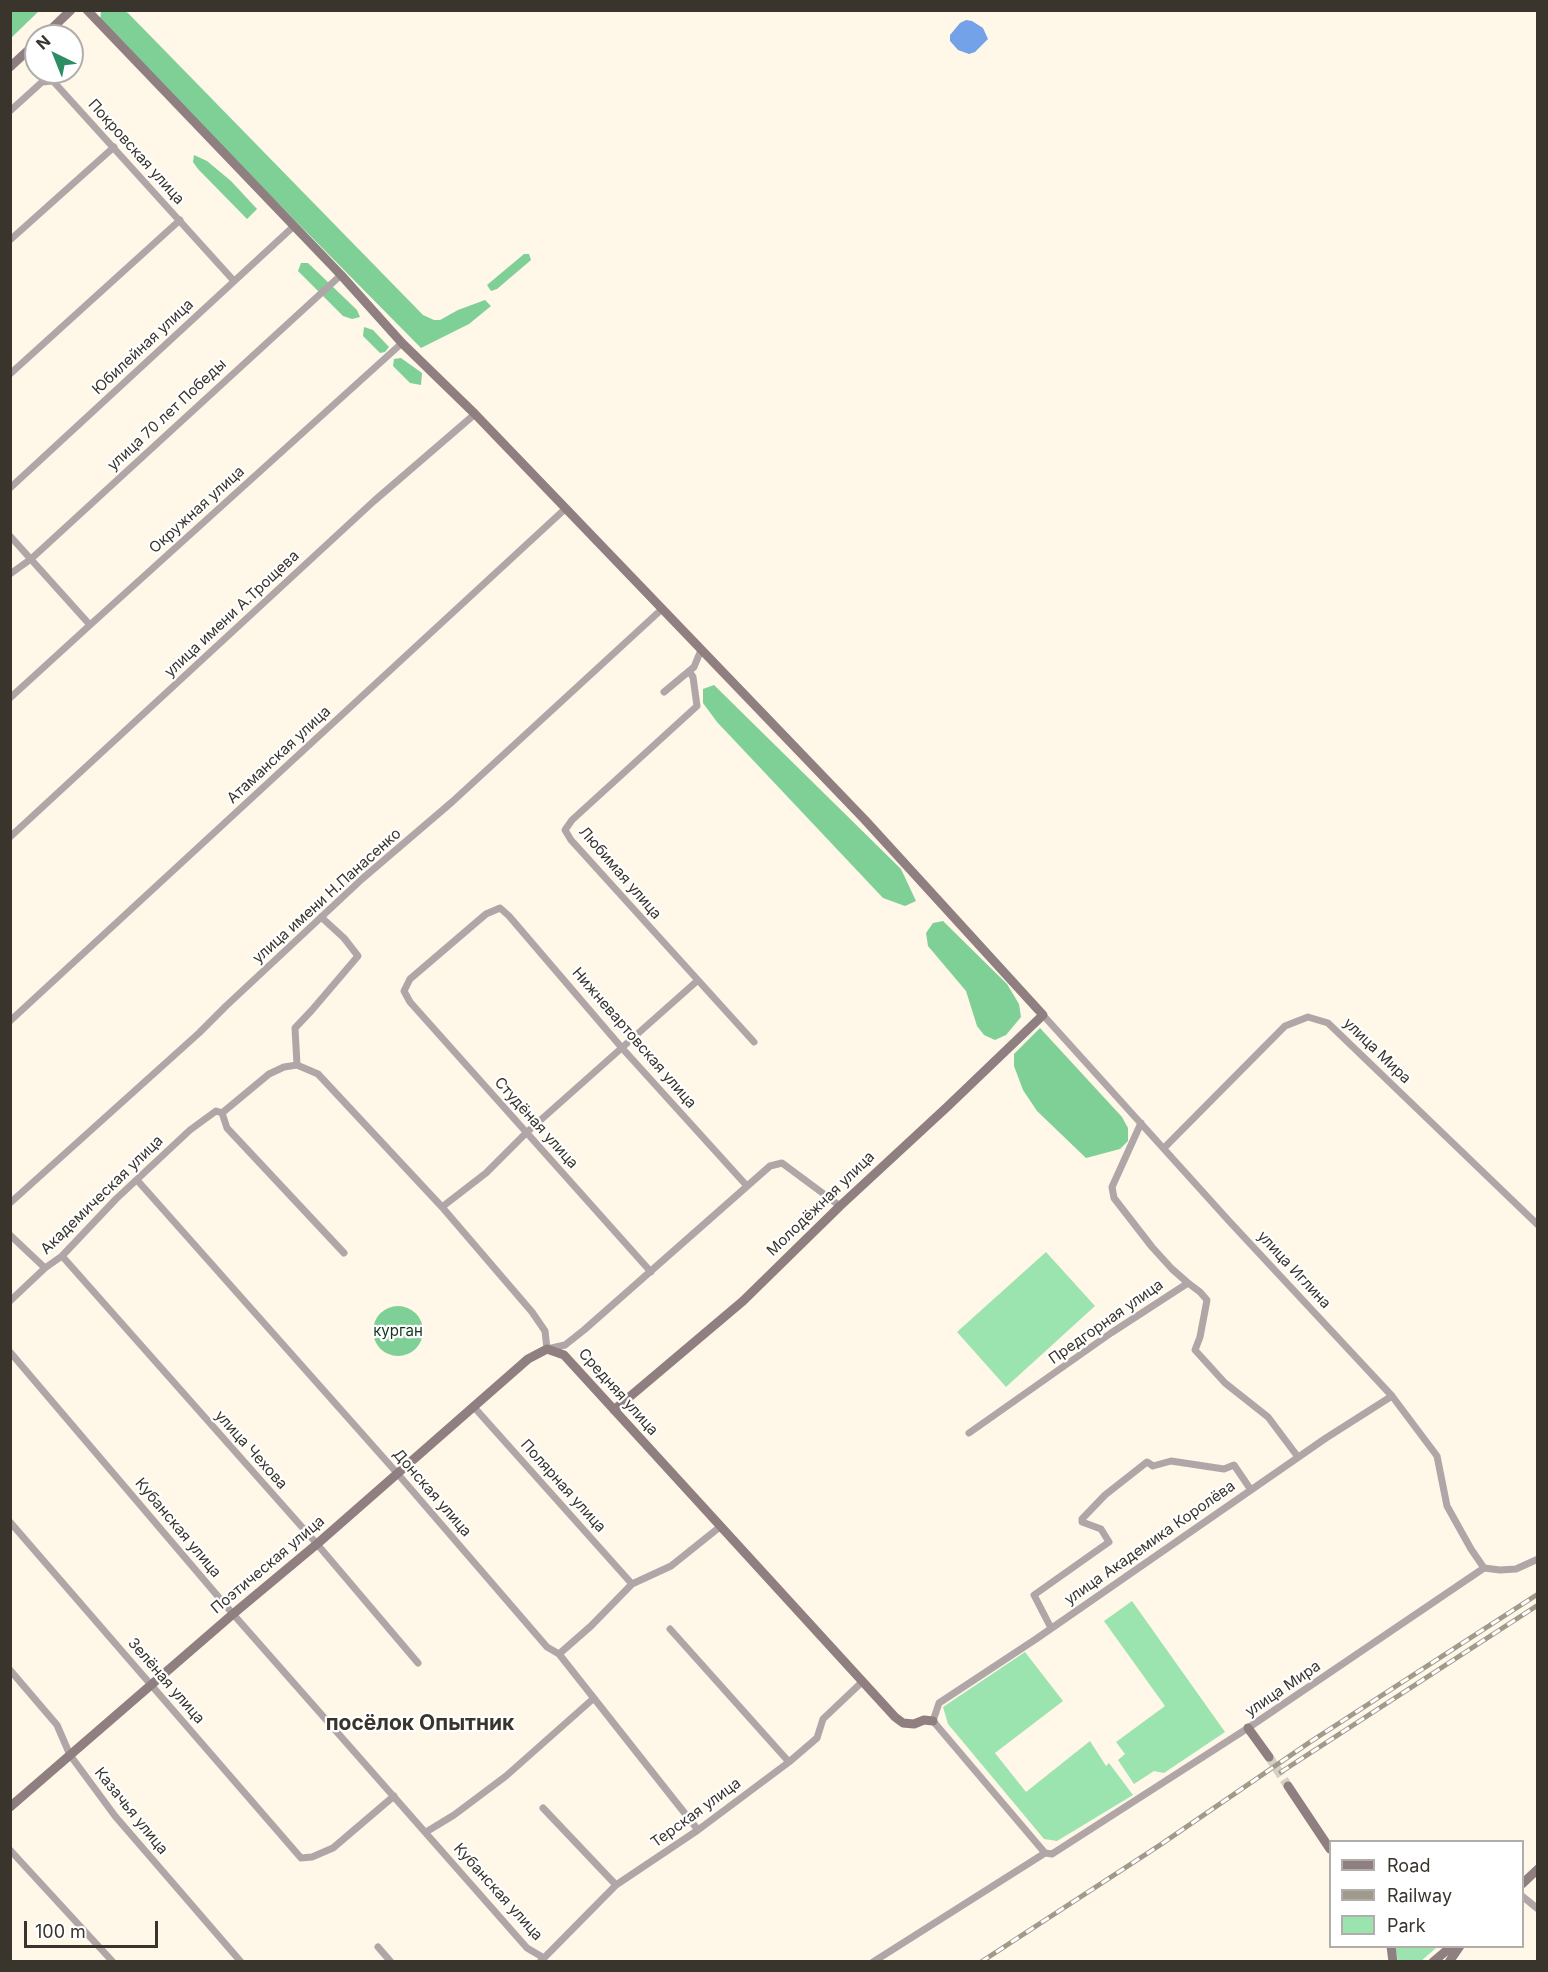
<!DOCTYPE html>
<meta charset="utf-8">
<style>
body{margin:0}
#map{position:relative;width:1548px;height:1972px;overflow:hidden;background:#fff7e7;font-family:Inter,sans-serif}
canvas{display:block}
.frame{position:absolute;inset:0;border:12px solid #39352d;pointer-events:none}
.legend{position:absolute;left:1329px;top:1840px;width:195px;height:108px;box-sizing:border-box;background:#fff;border:2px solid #b0aeab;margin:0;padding:8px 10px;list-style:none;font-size:18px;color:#39352d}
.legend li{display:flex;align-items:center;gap:12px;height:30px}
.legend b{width:30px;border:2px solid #b0aeab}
.north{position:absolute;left:24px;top:24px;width:60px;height:60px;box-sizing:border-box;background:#fff;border:2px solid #b0aeab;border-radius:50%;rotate:317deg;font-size:16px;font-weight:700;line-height:24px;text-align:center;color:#39352d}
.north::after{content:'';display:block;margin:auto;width:21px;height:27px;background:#2d8d65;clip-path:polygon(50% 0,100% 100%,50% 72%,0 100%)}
.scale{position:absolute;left:24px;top:1921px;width:134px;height:27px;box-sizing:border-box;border:3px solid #39352d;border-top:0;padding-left:8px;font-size:18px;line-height:21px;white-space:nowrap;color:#39352d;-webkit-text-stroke:4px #fff;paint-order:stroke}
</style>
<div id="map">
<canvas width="1548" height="1972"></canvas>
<div class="frame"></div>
<ul class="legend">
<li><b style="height:8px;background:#8f7f80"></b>Road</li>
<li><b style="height:8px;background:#a09a8d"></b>Railway</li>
<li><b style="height:16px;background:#9ce4af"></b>Park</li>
</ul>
<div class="north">N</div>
<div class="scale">100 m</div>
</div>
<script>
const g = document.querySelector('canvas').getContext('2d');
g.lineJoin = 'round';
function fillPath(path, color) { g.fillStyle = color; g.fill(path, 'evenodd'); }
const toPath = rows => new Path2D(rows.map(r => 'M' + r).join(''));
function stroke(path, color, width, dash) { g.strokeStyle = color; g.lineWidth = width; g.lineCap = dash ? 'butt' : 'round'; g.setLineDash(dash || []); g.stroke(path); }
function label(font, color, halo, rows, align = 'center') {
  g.font = font + ' Inter,sans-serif'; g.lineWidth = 4.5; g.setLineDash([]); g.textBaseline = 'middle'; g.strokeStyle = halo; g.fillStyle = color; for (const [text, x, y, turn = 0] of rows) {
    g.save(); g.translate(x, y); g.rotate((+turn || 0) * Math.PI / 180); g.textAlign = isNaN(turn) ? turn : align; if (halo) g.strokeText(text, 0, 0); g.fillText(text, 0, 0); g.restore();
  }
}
fillPath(toPath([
 [1046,1252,1095,1306,1006,1387,957,1332],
 [1132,1601,1225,1732,1164,1773,1154,1771,1134,1784,1118,1760,1125,1754,1116,1742,1165,1706,1104,1621],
 [1025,1652,1063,1701,995,1753,1026,1792,1090,1741,1106,1766,1109,1763,1133,1795,1057,1841,1044,1839,948,1724,943,1707],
 [1395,1947,1437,1947,1420,1962,1398,1961]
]), '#9ce4af');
fillPath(toPath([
 [11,10,39,10,39,11,11,38],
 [101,11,124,11,128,13,423,315,434,320,440,320,458,310,485,300,491,306,469,324,421,348,113,36,100,22],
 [194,155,207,161,231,181,257,209,247,219,198,169,193,162],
 [524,254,529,254,531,260,497,289,491,291,487,285],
 [301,263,308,263,357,310,360,317,352,319,343,316,298,271],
 [364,327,373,330,389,347,385,352,380,353,363,336],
 [401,358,422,373,421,385,410,383,393,366,394,359],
 [714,685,901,869,916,901,905,906,883,898,717,722,703,703,703,689],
 [943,921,1007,984,1019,1004,1021,1017,1006,1035,995,1040,984,1035,977,1026,966,991,928,946,926,933,933,923],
 [1040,1028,1122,1117,1128,1128,1128,1141,1120,1149,1086,1158,1037,1111,1023,1090,1014,1066,1014,1054],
 '373 1331a25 25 0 1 1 50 0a25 25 0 1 1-50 0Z'
]), '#7fd096');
fillPath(toPath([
 [966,20,972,21,983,28,988,39,975,52,969,54,958,50,950,41,950,35,960,23]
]), '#73a2e8');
stroke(toPath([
 [1269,1757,1288,1786]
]), '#d7d0c2', 9, [9, 4.5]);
stroke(toPath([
 [10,111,42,82,53,81,234,281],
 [10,240,114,147],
 [10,374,180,220],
 [10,488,294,226],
 [10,536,90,625],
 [10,574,31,559,341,275],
 [689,671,693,677,697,706,572,820,565,830,571,840,754,1042],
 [664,692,694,667,701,650],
 [10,698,90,625,402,343],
 [10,837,374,501,475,414],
 [321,917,344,938,358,956,312,1010,295,1028,297,1065,318,1074,442,1207,532,1312,545,1331,547,1349,565,1345,584,1330,770,1166,782,1163,840,1206],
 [1043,1015,1229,1221,1392,1396,1437,1456,1447,1506,1471,1549,1484,1568],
 [10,1021,565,509],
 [222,1113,227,1128,344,1253],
 [222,1113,269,1074,284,1067,297,1065],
 [1164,1148,1285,1026,1308,1017,1328,1023,1538,1225],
 [137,1180,397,1473,547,1647,559,1654,698,1830],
 [10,1203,199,1033,226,1006,362,879,452,802,662,609],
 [442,1207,486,1173,526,1133,697,981],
 [10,1235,45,1268],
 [62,1256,317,1544,418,1663],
 [651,1272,410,1002,404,991,410,979,486,914,500,908,509,916,622,1048,747,1186],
 [1188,1283,1200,1292,1207,1300,1200,1337,1195,1350,1225,1383,1268,1417,1298,1457],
 [10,1301,45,1268,62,1256,116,1199,190,1130,216,1111,222,1113],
 [10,1352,233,1614,527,1948,544,1958],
 [473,1406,632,1584],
 [969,1433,1111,1333,1188,1283,1172,1269,1152,1247,1114,1198,1112,1187,1141,1123],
 [10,1522,301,1858,312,1857,333,1848,394,1796],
 [1051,1628,1034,1595,1109,1542,1101,1529,1082,1522,1082,1519,1105,1495,1147,1462,1153,1466,1171,1461,1224,1469,1234,1465,1251,1490],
 [670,1629,789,1762],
 [559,1654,591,1626,632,1584,671,1566,721,1526],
 [10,1670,57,1725,70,1755,115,1816,241,1962],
 [543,1808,616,1885],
 [426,1832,454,1815,506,1776,594,1698],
 [10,1850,113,1962],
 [1045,1853,933,1721,939,1703,1036,1639,1326,1438,1392,1396],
 [1045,1853,1052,1854,1248,1728,1484,1568,1500,1570,1516,1569,1538,1559],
 [1522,1896,1538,1909],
 [378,1947,391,1962],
 [540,1962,616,1885,698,1830,789,1762,817,1738,823,1719,862,1682],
 [873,1962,1045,1853]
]), '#b1a6a7', 7);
stroke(toPath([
 [87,10,341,275,402,343,475,414,865,820,1043,1015,947,1107,840,1206,743,1301,614,1410],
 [44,36,71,10],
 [10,67,36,43],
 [1248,1728,1269,1757],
 [1288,1786,1330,1849],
 [10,1807,233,1614,317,1544,528,1359,547,1349,564,1355,895,1717,903,1723,914,1724,924,1720,933,1721],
 [1522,1884,1538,1869],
 [1391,1946,1393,1962],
 [1433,1962,1452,1946],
 [1449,1962,1460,1946]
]), '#8f7f80', 9);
const rail = toPath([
 [1281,1772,1538,1605],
 [981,1962,1160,1845,1310,1742,1538,1594]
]);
stroke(rail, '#a09a8d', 5);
stroke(rail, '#fff', 3, [9]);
label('15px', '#39352d', '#fff', [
 ["Покровская улица",136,152,48],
 ["Юбилейная улица",143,347,-43],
 ["улица 70 лет Победы",167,415,-43],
 ["Окружная улица",197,510,-42],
 ["улица имени А.Трощева",232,614,-43],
 ["Атаманская улица",279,755,-43],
 ["Любимая улица",620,873,49],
 ["улица имени Н.Панасенко",327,896,-42],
 ["Нижневартовская улица",634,1038,49],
 ["улица Мира",1377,1051,44],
 ["Студёная улица",536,1123,48],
 ["Академическая улица",102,1195,-44],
 ["Молодёжная улица",821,1204,-44],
 ["улица Иглина",1294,1270,47],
 ["Предгорная улица",1106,1322,-35],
 ["Средняя улица",618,1392,48],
 ["улица Чехова",251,1450,48],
 ["Полярная улица",563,1486,48],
 ["Донская улица",432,1493,49],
 ["Кубанская улица",178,1528,50],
 ["улица Академика Королёва",1150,1543,-35],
 ["Поэтическая улица",268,1565,-40],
 ["Зелёная улица",166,1681,49],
 ["улица Мира",1283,1689,-34],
 ["Казачья улица",131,1811,51],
 ["Терская улица",696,1813,-36],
 ["Кубанская улица",498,1892,48]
]);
label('15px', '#12351e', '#fff', [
 ["курган",398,1331]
]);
label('bold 21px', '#39352d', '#fff', [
 ["посёлок Опытник",420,1724]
]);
</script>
